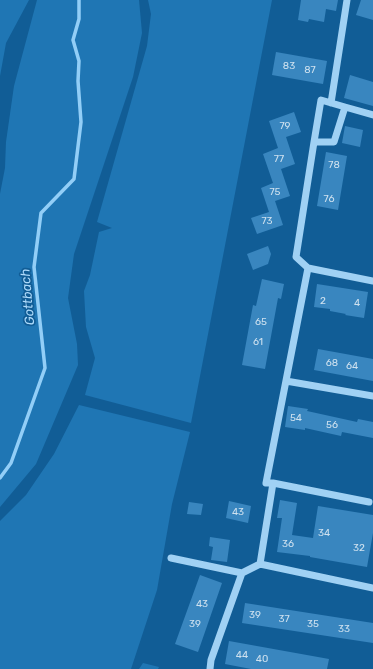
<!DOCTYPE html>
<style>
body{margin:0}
canvas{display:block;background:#115d96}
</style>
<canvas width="373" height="669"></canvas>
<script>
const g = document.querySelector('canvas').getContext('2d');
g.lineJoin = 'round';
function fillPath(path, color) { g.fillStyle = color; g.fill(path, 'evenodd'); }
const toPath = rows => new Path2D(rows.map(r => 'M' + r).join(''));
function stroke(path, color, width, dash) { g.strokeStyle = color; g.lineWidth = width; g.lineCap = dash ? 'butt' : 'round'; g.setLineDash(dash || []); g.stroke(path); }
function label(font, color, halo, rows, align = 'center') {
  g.font = font + ' Rubik,sans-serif'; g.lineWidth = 3.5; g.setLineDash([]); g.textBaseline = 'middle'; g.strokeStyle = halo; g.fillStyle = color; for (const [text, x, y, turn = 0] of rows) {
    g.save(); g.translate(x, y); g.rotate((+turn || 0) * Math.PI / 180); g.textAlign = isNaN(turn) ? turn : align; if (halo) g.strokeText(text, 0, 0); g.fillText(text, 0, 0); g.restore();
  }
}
fillPath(toPath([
 [0,0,29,0,6,43,0,76],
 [37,0,139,0,142,33,133,77,74,254,68,298,77,344,78,365,36,464,0,507,0,194,5,168,6,142,14,86],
 [148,0,272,0,191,423,85,395,95,358,86,327,84,291,90,275,99,232,112,228,97,222,147,46,151,14],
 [79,405,190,432,172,504,157,590,131,669,0,669,0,521,26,495,54,454],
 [143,663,159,667,158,669,139,669]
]), '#1f76b4');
stroke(toPath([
 [0,478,11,463,45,368,34,267,41,213,74,179,81,122,78,81,79,61,73,40,79,19,79,0]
]), '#92cef7', 3.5);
fillPath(toPath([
 [301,0,338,0,336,11,326,9,324,22,309,19,308,22,298,20],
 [361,0,373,0,373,20,356,15],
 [276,52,327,61,323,84,272,75],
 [350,75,373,82,373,106,344,98],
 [294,112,301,132,286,137,295,164,281,169,290,196,275,201,283,225,257,234,251,218,269,212,261,188,273,183,263,154,278,148,269,121],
 [345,126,363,130,360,147,342,143],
 [326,152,347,156,338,210,317,206],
 [268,246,271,254,268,264,253,270,247,254],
 [262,279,284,284,281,299,278,298,265,369,242,365,253,305,256,306],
 [317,284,368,292,364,318,345,315,346,314,330,311,330,309,314,307],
 [318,349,373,359,373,381,314,370],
 [288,406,308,409,307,411,357,422,358,419,373,422,373,438,342,432,341,436,305,428,305,430,285,427],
 [280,500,297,503,292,535,313,538,318,506,373,515,373,533,367,567,310,557,310,556,277,552,282,518,277,518],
 [229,501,251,506,248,523,226,518],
 [189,502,203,504,201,515,187,514],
 [210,537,230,540,227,562,211,560,213,547,209,546],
 [200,575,222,583,198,652,175,644],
 [245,603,373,623,373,643,242,623],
 [229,641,329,659,327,669,251,669,225,664]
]), '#3986bf');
stroke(toPath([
 [331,103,347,0],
 [345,107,373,115],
 [314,142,334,142,345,107,321,100,314,142,296,257,308,268,266,483,273,483,260,564,373,588],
 [308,268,373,281],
 [286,381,373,396],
 [273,483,369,502],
 [171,558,242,573],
 [210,669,211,660,242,573,260,564]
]), '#a0d1f4', 7);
label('10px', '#cee1ef', null, [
 ["83",289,66],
 ["87",310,70],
 ["79",285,126],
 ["77",279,159],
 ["78",334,165],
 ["75",275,192],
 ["76",329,199],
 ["73",267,221],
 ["2",323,301],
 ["4",357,303],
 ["65",261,322],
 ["61",258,342],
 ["68",332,363],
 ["64",352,366],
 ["54",296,418],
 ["56",332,425],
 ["43",238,512],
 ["34",324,533],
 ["36",288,544],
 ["32",359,548],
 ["43",202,604],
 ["39",255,615],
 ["37",284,619],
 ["39",195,624],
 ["35",313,624],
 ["33",344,629],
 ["44",242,655],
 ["40",262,659]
]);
label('italic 13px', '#addafa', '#115d96', [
 ["Gottbach",28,297,-95]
]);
</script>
